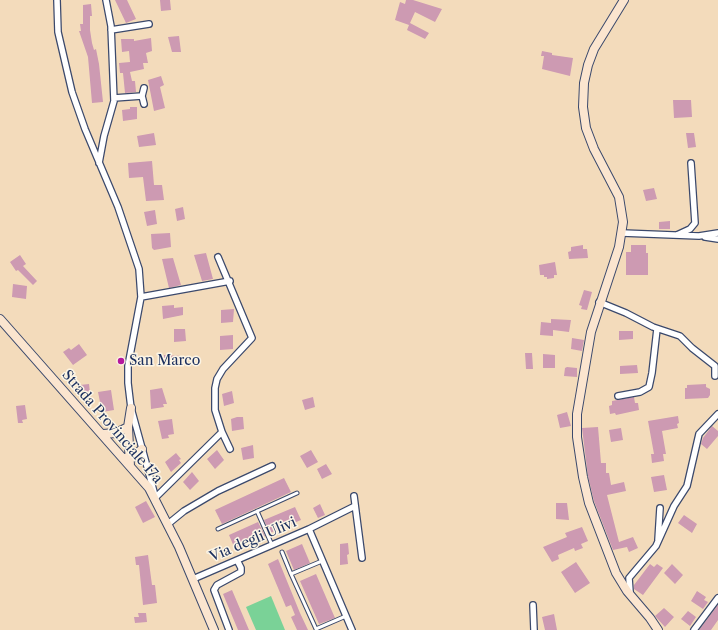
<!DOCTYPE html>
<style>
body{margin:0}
canvas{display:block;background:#f3dbbb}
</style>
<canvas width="718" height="630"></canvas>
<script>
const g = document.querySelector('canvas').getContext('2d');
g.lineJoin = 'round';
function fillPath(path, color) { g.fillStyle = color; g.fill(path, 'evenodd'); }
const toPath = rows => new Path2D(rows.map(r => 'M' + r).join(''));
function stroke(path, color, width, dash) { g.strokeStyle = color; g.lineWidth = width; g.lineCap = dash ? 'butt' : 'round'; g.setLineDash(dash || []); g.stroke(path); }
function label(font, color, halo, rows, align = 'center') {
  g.font = font + ' "Libre Caslon Text",serif'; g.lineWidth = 3; g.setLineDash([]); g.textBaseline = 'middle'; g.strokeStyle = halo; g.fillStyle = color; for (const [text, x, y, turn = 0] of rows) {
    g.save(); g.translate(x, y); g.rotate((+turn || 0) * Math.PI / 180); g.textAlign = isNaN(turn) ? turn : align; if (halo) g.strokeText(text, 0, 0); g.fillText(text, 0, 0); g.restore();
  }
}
fillPath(toPath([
 [271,596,285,630,256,630,246,607]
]), '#7ad297');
fillPath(toPath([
 [115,0,127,0,136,19,126,23],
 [160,0,170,0,171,10,161,11],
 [406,0,413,0,442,9,435,22,415,12,410,23,429,33,425,39,407,30,409,25,395,20,400,2,405,4],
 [91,4,92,16,90,16,90,30,92,43,94,50,96,49,99,64,103,102,92,103,88,57,79,31,81,31,80,24,83,24,83,5],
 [179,36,181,52,172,52,168,37],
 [151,38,152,51,146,53,148,63,143,63,144,69,130,72,132,81,135,81,136,92,125,93,123,73,120,73,119,63,130,62,129,51,122,52,121,39,134,39,134,41],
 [542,51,552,53,552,55,573,58,570,76,542,69,544,56,541,56],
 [161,76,164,85,160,87,165,108,154,111,148,80],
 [673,100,691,100,692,117,674,118],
 [130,107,137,107,137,119,123,121,122,110,130,109],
 [154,133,156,145,139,147,137,136],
 [686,133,694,133,696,147,688,148],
 [152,161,154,185,162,185,164,200,146,201,143,177,129,178,128,163],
 [654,188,657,199,646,201,643,190],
 [183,207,185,219,177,221,175,209],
 [155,210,157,224,147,226,144,212],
 [670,221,670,229,659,229,659,222],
 [170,233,171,247,154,250,152,248,151,234],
 [583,245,583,249,587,249,588,258,569,259,568,252,571,251,571,247],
 [631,245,646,245,646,253,648,253,648,275,626,275,626,252,631,252],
 [206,253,213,279,202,281,194,255],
 [20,255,26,264,23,266,37,281,33,285,18,270,16,271,10,262],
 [173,258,181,285,169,288,162,259],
 [555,262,557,275,554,275,554,278,547,279,547,277,544,277,544,275,540,275,539,265],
 [13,284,27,286,26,299,12,297],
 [584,290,592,292,587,310,581,309,582,306,579,305],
 [174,305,174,308,183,307,183,315,163,319,162,306],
 [234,309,233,322,221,323,221,310],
 [551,319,571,320,569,332,553,330,553,336,540,335,541,322,551,323],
 [174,329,185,329,186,341,174,342],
 [619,331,633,331,633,339,619,340],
 [233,335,233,349,220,350,220,336],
 [572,338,584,340,582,351,571,349],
 [79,344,87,355,73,365,63,352,69,348,71,350],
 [525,353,532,353,533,369,526,369],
 [543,354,555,355,555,368,543,368],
 [164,355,181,356,181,365,164,364],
 [637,365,638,373,620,374,620,366],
 [567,367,577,368,577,377,564,376,565,368],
 [89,384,90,393,81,394,80,385],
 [706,384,706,387,710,389,710,395,708,398,685,399,685,388,687,388,687,385],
 [162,388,167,404,163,404,164,407,151,409,150,390],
 [111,390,114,410,102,412,98,392],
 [232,391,234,403,224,406,222,394],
 [313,397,315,407,305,410,302,400],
 [634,397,635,403,638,403,639,410,616,415,615,413,610,414,609,406,612,405,612,401],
 [25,405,27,419,22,420,23,423,18,423,16,406],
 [567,412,571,426,560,428,557,415],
 [678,416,679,423,677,424,678,428,662,431,666,454,663,454,664,461,652,463,651,454,654,454,648,421],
 [237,417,243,417,244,429,232,431,231,419],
 [172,419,174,434,168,435,169,438,162,439,158,421],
 [712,426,718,431,718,436,707,449,701,444,703,438],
 [598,427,601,463,606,463,606,473,609,473,611,485,624,482,626,491,607,495,619,542,633,537,638,548,629,552,627,547,613,550,594,501,588,476,582,428],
 [621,428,623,440,611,442,609,430],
 [253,445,254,458,243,460,241,448],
 [217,450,224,460,215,469,207,459],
 [311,450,318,462,307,468,300,456],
 [176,453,181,459,179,460,181,463,171,472,165,462],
 [326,464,332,474,322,479,317,469],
 [192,472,199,481,190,490,183,482],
 [664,475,667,490,654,492,651,477],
 [284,478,291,492,222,524,215,510],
 [146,501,155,517,143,523,135,507],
 [556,503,567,503,569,520,556,519],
 [320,504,325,515,318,518,313,508],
 [295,507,301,520,270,533,264,520],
 [684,515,697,524,692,533,678,523],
 [258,522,265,536,235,549,229,535],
 [582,527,588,541,581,544,583,548,575,551,574,548,558,555,559,559,552,562,543,547,567,537,565,533],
 [348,543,349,554,347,555,348,564,340,565,340,544],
 [302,544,310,563,294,570,286,551],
 [148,555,152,585,155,585,157,603,143,605,139,565,136,565,135,557],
 [278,559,300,613,308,630,297,630,291,617,295,615,291,605,286,607,268,564],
 [576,562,590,583,575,593,561,572],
 [650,564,654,567,657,564,663,568,643,595,634,589,634,585],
 [672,564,683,575,675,584,664,573],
 [316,574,335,618,319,624,300,581],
 [232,590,249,630,238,630,223,594],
 [697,591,706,597,704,600,708,602,703,609,691,601],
 [718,605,718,620,711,630,699,630],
 [664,608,674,617,665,627,655,616],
 [688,611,696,617,690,626,681,619],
 [138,613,146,613,147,622,135,623,134,617,139,617],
 [554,614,557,630,545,630,542,617]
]), '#cd9ab2');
const service = toPath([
 [257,511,272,545],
 [218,529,297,493],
 [282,552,291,574],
 [322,561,291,574,316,629,346,616]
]);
const minor = toPath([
 [57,0,58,32,72,92,85,129,118,207,139,269,141,297,128,366,128,383,131,408,154,492],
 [111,30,149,24],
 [144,88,142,96,144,104],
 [114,98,142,96],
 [99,163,104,136,114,101,111,26,106,0],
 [622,233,699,236,718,233],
 [677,235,690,229,695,223,691,163],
 [705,237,718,239],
 [141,297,230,281],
 [599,302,626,313,653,327,680,336,692,348,715,366,715,376],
 [618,396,640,392,649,387,652,373,657,329],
 [222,432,230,449],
 [354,496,362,558],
 [155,498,222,432,215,410,215,388,217,379,223,369,252,338,218,257],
 [168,524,184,511,218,491,272,466],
 [309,529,355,506],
 [658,540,660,508],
 [193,579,309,529,352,630],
 [630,592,629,578,656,546,674,506,687,486,699,434,718,414],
 [533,605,534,630],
 [229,630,214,590,217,585,241,572,241,568,237,560],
 [694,630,718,598]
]);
const secondary = toPath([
 [624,0,594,49,588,65,584,83,583,107,586,128,594,149,619,197,623,222,619,247,591,332,577,414,577,437,583,477,589,503,616,573,627,591,650,618,658,630],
 [0,319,149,488,179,547,214,630],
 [128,427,130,466],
 [103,434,116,433,128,427,131,408],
 [124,458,132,458,142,449]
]);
stroke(service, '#3b496c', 5);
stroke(minor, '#3b496c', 8);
stroke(secondary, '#3b496c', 10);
stroke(service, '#fff', 3);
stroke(minor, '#fff', 5.5);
stroke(secondary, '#fbe5cf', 8);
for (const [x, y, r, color] of [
 [121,361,4,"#b5179e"]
]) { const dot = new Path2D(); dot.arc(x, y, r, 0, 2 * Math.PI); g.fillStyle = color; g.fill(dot); stroke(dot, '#fcf5e5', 1.5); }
label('14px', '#1b2f5e', '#fcf5e5', [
 ["San Marco",129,361]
], 'left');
label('14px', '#1b2f5e', '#fcf5e5', [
 ["Strada Provinciale 17a",112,427,49],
 ["Via degli Ulivi",253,540,-23]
]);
</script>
